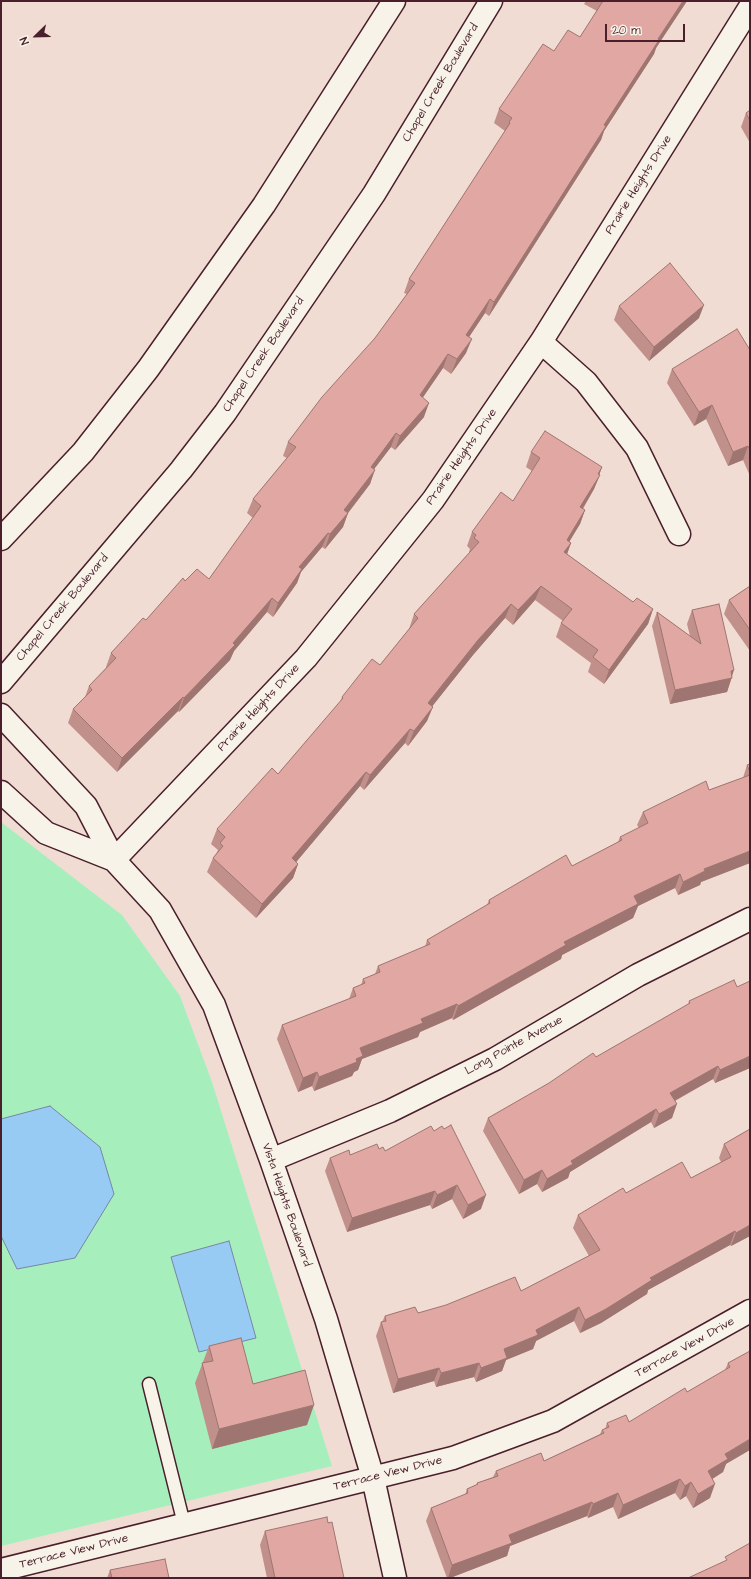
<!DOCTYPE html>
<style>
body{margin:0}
#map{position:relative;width:751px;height:1579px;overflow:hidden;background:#f0dcd3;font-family:"Architects Daughter",sans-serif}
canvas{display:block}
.frame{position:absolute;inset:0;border:2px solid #4a1f2b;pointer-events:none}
.north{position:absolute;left:16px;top:16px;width:40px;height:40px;-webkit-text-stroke:3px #f7f3e8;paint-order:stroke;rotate:247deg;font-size:11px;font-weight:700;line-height:16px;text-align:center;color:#4a1f2b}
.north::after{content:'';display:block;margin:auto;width:14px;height:18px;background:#4a1f2b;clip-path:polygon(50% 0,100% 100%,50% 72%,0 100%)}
.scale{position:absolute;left:605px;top:24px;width:80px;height:18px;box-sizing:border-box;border:2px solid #4a1f2b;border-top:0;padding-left:5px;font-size:12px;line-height:14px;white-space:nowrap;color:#4a1f2b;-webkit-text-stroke:3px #f7f3e8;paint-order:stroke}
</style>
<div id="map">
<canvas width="751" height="1579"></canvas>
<div class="frame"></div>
<div class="north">N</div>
<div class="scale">20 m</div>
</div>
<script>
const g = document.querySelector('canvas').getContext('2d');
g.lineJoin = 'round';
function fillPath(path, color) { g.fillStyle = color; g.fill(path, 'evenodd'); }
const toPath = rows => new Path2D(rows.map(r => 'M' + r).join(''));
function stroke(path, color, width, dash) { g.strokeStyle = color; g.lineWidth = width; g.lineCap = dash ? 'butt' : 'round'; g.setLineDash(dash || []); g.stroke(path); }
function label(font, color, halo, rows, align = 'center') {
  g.font = font + ' "Architects Daughter",sans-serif'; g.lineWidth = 3; g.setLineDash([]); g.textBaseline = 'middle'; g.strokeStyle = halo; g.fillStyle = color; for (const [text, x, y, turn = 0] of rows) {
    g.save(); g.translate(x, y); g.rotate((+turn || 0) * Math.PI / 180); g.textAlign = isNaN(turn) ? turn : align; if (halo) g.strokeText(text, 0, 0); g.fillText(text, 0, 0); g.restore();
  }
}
fillPath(toPath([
 [1,822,122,915,180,996,212,1082,332,1466,1,1546]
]), '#a6efbd');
const water = toPath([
 [50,1106,100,1147,114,1194,75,1258,17,1269,1,1236,1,1119,50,1106],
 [229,1241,256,1338,199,1352,171,1257,229,1241]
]);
fillPath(water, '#97cbf4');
stroke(water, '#7886a4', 1);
const service = toPath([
 [149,1384,184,1524]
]);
const minor = toPath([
 [541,342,586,382,637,448,679,534],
 [1,715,86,806,114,860,160,910,214,1005,271,1160,326,1319,373,1478,395,1578],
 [1,792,46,833,114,860],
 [114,860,306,658,433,500,541,342,750,7],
 [271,1160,390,1111,495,1059,638,975,750,919],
 [1,1570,453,1458,553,1421,750,1311]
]);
const secondary = toPath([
 [1,539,83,452,148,369,264,205,394,1],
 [1,682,181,470,225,413,374,194,491,1]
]);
stroke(service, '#4a1f2b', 15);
stroke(minor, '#4a1f2b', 25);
stroke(secondary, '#4a1f2b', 25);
stroke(service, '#f7f3e8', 12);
stroke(minor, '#f7f3e8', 22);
stroke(secondary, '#f7f3e8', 22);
fillPath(toPath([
 [586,1,687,1,656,48,654,54,604,131,601,140,489,316,485,313,469,337,466,353,451,374,443,368,423,397,424,417,395,450,391,447,374,469,370,484,348,513,343,527,325,549,322,547,301,572,297,583,273,617,267,612,234,651,230,660,179,712,178,711,117,772,68,723,73,709,85,697,89,686,106,668,106,667,111,653,146,620,185,581,209,579,253,518,247,513,253,499,287,458,283,456,288,442,375,338,407,294,404,293,409,279,505,131,494,123,499,109,554,51,580,37,597,11,584,4],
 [750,110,750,143,741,127,746,113],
 [619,306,699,318,649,361,614,320],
 [750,350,750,476,743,460,728,466,706,419,694,426,667,383,672,369],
 [531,452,602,467,594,489,583,509,585,510,580,524,569,541,571,543,567,554,633,602,653,609,648,624,604,684,588,672,591,663,556,637,561,623,563,621,535,600,513,625,505,618,473,655,432,706,427,721,408,746,405,743,364,790,360,786,296,862,298,864,293,878,256,918,207,872,213,858,216,854,218,850,211,844,217,829,278,774,340,702,342,697,380,665,409,629,414,614,469,553,469,552,470,549,467,546,472,532,513,501,532,471,526,467],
 [750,586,750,651,724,614,729,600],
 [692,610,732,677,727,692,670,704,652,626,657,612,690,636,687,624],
 [750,764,750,863,701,882,700,885,678,895,675,888,638,906,633,918,562,955,561,959,453,1020,452,1018,420,1032,418,1037,362,1059,358,1070,354,1072,352,1076,314,1091,312,1086,298,1092,277,1039,282,1025,349,999,353,988,361,985,363,979,375,974,378,966,425,947,427,940,487,905,489,900,572,866,618,842,620,837,639,828,637,825,643,812,709,790,743,778,747,765],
 [689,1001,750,1068,715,1083,713,1079,675,1101,672,1118,654,1128,651,1122,570,1172,568,1178,542,1192,537,1184,519,1194,483,1131,488,1118,688,1005],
 [750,1129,750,1236,731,1246,730,1245,648,1290,647,1294,601,1323,580,1333,574,1321,536,1341,533,1349,506,1360,502,1371,476,1382,474,1377,436,1387,434,1381,393,1393,376,1336,381,1322,382,1322,385,1316,418,1313,521,1291,589,1256,573,1228,578,1215,626,1193,691,1178,721,1162,719,1158,724,1144],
 [434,1131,481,1209,463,1219,452,1199,432,1209,430,1205,347,1232,325,1171,330,1158,350,1155,379,1149,385,1151],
 [209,1346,253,1384,307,1425,212,1449,195,1383],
 [750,1351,726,1464,723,1472,712,1479,710,1498,693,1508,686,1496,680,1500,675,1493,618,1519,613,1507,588,1518,587,1516,510,1546,507,1556,450,1578,447,1578,426,1521,431,1508,465,1495,467,1489,476,1485,477,1483,493,1477,496,1471,544,1461,600,1434,602,1430,605,1429,607,1423,629,1422,687,1392,725,1370,728,1363],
 [328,1523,344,1578,267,1578,260,1545,265,1531],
 [110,1570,169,1578,107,1578]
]), '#c2908b');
fillPath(toPath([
 [683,1,687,1,656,48,654,54,604,131,601,140,489,316,494,302,604,125,658,39],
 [490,299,485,313,461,349,466,335],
 [704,305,699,318,649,361,654,347],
 [472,339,466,353,451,374,457,359],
 [448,354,443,368,415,409,420,395],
 [429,403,424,417,395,450,400,436],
 [712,405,706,419,694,426,699,412],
 [396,433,391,447,365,481,371,467],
 [748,446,743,460,728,466,733,452],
 [602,467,598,478,600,475,594,489,575,521,580,507],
 [375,470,370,484,348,513,343,527,325,549,330,534,344,510],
 [585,510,580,524,562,554,567,540],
 [328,533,322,547,301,572,297,583,273,617,278,603,299,567],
 [571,543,566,557,564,552],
 [541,586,535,600,513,625,518,610],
 [272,598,267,612,234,651,230,660,179,712,184,698],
 [511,604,505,618,473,655,423,718,428,703,478,640],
 [653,609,648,624,604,684,609,670],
 [734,670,727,692,670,704,675,690],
 [183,697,178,711,117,772,122,758],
 [433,707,427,721,408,746,414,731],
 [410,729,405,743,364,790,370,775],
 [366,772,360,786,287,873,292,858],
 [750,851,750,863,701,882,700,885,678,895,683,882,704,869],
 [298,864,293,878,256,918,262,904],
 [680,874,675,888,638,906,633,918,562,955,561,959,453,1020,458,1006,564,942,634,896],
 [457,1004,452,1018,420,1032,418,1037,362,1059,358,1070,354,1072,352,1076,314,1091,319,1077,360,1048,421,1019],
 [750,1056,750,1068,715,1083,720,1070],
 [718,1066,713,1079,665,1106,670,1093],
 [317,1072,312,1086,298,1092,303,1078],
 [677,1104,672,1118,654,1128,659,1114],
 [656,1109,651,1122,570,1172,568,1178,542,1192,547,1179,571,1161],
 [542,1170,537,1184,519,1194,524,1180],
 [457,1185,452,1199,432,1209,437,1195],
 [435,1191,430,1205,347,1232,352,1218],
 [486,1195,481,1209,463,1219,468,1205],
 [750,1225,750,1236,731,1246,736,1233],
 [735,1231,730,1245,648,1290,647,1294,601,1323,580,1333,585,1320,650,1278],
 [579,1307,574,1321,536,1341,533,1349,506,1360,502,1371,476,1382,481,1368,504,1349,536,1330],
 [479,1363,474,1377,436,1387,441,1373],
 [439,1368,434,1381,393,1393,398,1379],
 [314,1405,307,1425,212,1449,219,1429],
 [750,1439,750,1450,726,1464,723,1472,703,1485,708,1471,725,1454],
 [680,1479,675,1493,618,1519,623,1505],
 [691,1482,686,1496,680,1500,685,1486],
 [715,1484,710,1498,693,1508,698,1494],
 [618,1493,613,1507,588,1518,593,1504],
 [592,1502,587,1516,510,1546,507,1556,450,1578,448,1578,452,1565,509,1535]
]), '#9e7571');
const building = toPath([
 [603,1,683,1,658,39,659,40,604,125,606,126,494,302,490,299,466,335,472,339,457,359,448,354,420,395,429,403,400,436,396,433,371,467,375,470,344,510,348,513,330,534,328,533,299,567,302,569,278,603,272,598,233,643,235,645,184,698,183,697,122,758,73,709,92,690,89,686,116,658,111,653,143,618,146,620,183,578,185,581,197,569,209,579,261,506,253,499,296,447,288,442,322,397,375,338,415,283,409,279,510,123,509,122,512,118,499,109,543,44,554,51,568,30,580,37,603,1],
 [750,110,750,121,746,113,750,110],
 [670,263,704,305,654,347,619,306,670,263],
 [737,329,750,350,750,450,748,446,733,452,712,405,699,412,672,369,737,329],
 [545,431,602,467,598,474,600,475,580,507,585,510,567,540,571,543,564,552,633,602,637,598,653,609,609,670,593,657,598,650,561,623,572,609,541,586,518,610,511,604,478,640,428,703,433,707,414,731,410,729,370,775,366,772,292,858,298,864,262,904,213,858,223,846,220,843,225,837,217,829,272,768,278,774,343,698,342,697,372,659,380,665,418,618,414,614,479,542,474,538,476,535,472,532,501,492,513,501,540,458,531,452,545,431],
 [750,586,750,630,729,600,750,586],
 [719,604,734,670,731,671,732,678,675,690,657,612,701,644,692,610,719,604],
 [750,764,750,772,747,765,750,764],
 [750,775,750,851,704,869,705,871,683,882,680,874,634,896,638,904,564,942,566,945,458,1006,457,1004,421,1019,423,1023,360,1048,363,1056,356,1059,357,1062,319,1077,317,1072,303,1078,282,1025,356,996,353,988,365,983,363,979,380,972,378,966,430,944,427,940,490,903,489,900,566,855,572,866,622,840,620,837,648,823,643,812,706,781,709,790,750,775],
 [734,980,737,987,750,981,750,1056,720,1070,718,1066,670,1093,677,1104,659,1114,656,1109,571,1161,573,1164,547,1179,542,1170,524,1180,488,1118,549,1083,593,1053,596,1057,690,1003,689,1001,734,980],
 [451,1125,486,1195,468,1205,457,1185,437,1195,435,1191,352,1218,330,1158,349,1150,350,1155,377,1144,379,1149,383,1147,385,1151,431,1126,434,1131,442,1126,444,1129,451,1125],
 [750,1129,750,1225,736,1233,735,1231,650,1278,652,1280,606,1309,585,1320,579,1307,536,1330,538,1335,504,1349,507,1358,481,1368,479,1363,441,1373,439,1368,398,1379,381,1322,386,1321,385,1316,415,1307,418,1313,446,1305,515,1277,521,1291,600,1250,578,1215,623,1188,626,1193,682,1162,691,1178,731,1157,724,1144,750,1129],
 [241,1338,253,1384,305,1370,314,1405,219,1429,202,1363,213,1361,209,1346,241,1338],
 [750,1351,750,1439,725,1454,728,1459,708,1471,715,1484,698,1494,691,1482,685,1486,680,1479,623,1505,618,1493,593,1504,592,1502,509,1535,512,1543,452,1565,431,1508,468,1493,467,1489,478,1484,477,1483,498,1476,496,1471,541,1453,544,1461,604,1433,602,1430,609,1427,607,1423,626,1415,629,1422,685,1388,687,1392,730,1367,728,1363,750,1351],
 [327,1517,328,1523,332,1522,344,1578,275,1578,265,1531,327,1517],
 [750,1543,750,1578,688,1578,727,1560,725,1557,750,1543],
 [165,1559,169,1578,112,1578,110,1570,165,1559]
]);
fillPath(building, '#e1a7a2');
stroke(building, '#9e7571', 1);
label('12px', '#4a1f2b', '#f7f3e8', [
 ["Chapel Creek Boulevard",441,83,-59],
 ["Prairie Heights Drive",639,185,-58],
 ["Chapel Creek Boulevard",264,355,-56],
 ["Prairie Heights Drive",462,457,-55],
 ["Chapel Creek Boulevard",63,608,-50],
 ["Prairie Heights Drive",259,708,-47],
 ["Long Pointe Avenue",514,1046,-29],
 ["Vista Heights Boulevard",286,1205,71],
 ["Terrace View Drive",685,1348,-29],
 ["Terrace View Drive",388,1474,-14],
 ["Terrace View Drive",74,1552,-14]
]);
</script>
